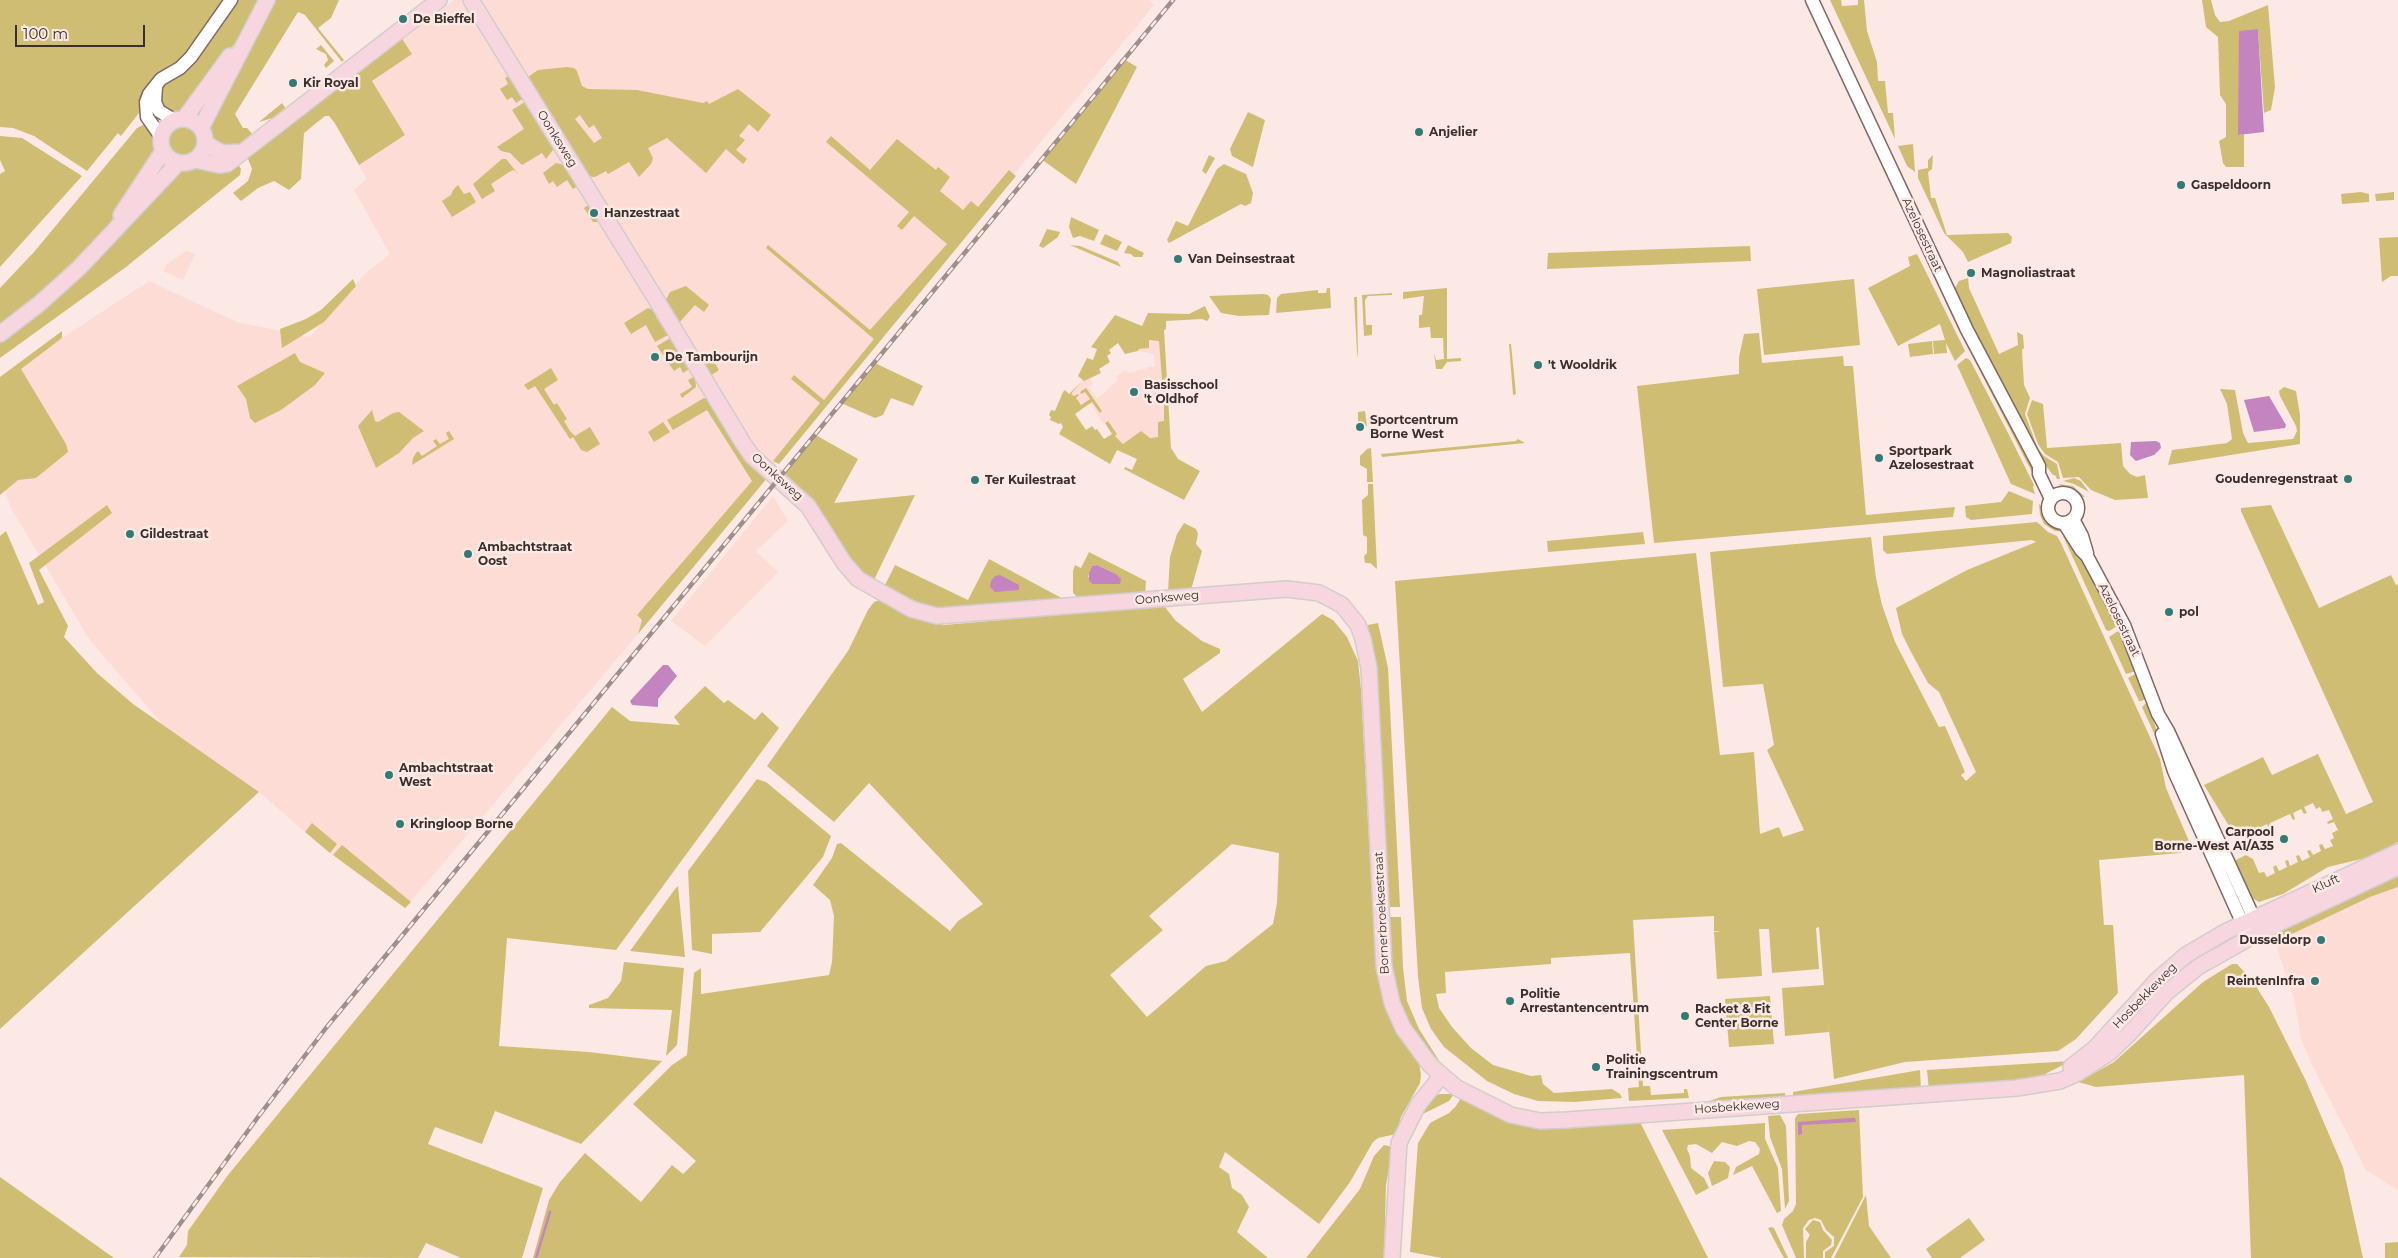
<!DOCTYPE html>
<style>
body{margin:0}
#map{position:relative;width:2398px;height:1258px;overflow:hidden;background:#fce9e5;font-family:Montserrat,sans-serif}
canvas{display:block}
.scale{position:absolute;left:15px;top:25px;width:130px;height:22px;box-sizing:border-box;border:2px solid #3b2f2c;border-top:0;padding-left:6px;font-size:15px;line-height:18px;white-space:nowrap;color:#3b2f2c;-webkit-text-stroke:4px #fce9e5;paint-order:stroke}
</style>
<div id="map">
<canvas width="2398" height="1258"></canvas>
<div class="scale">100 m</div>
</div>
<script>
const g = document.querySelector('canvas').getContext('2d');
g.lineJoin = 'round';
function fillPath(path, color) { g.fillStyle = color; g.fill(path, 'evenodd'); }
const toPath = rows => new Path2D(rows.map(r => 'M' + r).join(''));
function stroke(path, color, width, dash) { g.strokeStyle = color; g.lineWidth = width; g.lineCap = dash ? 'butt' : 'round'; g.setLineDash(dash || []); g.stroke(path); }
function label(font, color, halo, rows, align = 'center') {
  g.font = font + ' Montserrat,sans-serif'; g.lineWidth = 5; g.setLineDash([]); g.textBaseline = 'middle'; g.strokeStyle = halo; g.fillStyle = color; for (const [text, x, y, turn = 0] of rows) {
    g.save(); g.translate(x, y); g.rotate((+turn || 0) * Math.PI / 180); g.textAlign = isNaN(turn) ? turn : align; if (halo) g.strokeText(text, 0, 0); g.fillText(text, 0, 0); g.restore();
  }
}
fillPath(toPath([
 [454,0,1149,0,1154,5,776,462,752,481,637,615,642,620,638,634,405,908,327,851,259,792,164,726,89,639,11,508,0,477,0,379,149,281,237,322,310,337,366,273,390,254,354,190,367,179,359,165,405,135,372,81,412,54,403,39],
 [187,250,195,254,183,280,163,271,166,265],
 [1149,340,1159,341,1163,381,1164,421,1158,422,1158,437,1133,437,1123,444,1115,436,1116,434,1107,421,1103,424,1089,400,1081,405,1075,398,1077,394,1074,397,1071,394,1083,380,1089,377,1093,384,1089,387,1097,399,1118,380,1116,376,1124,371,1127,370,1127,373,1136,372,1137,370,1146,369,1146,367,1155,367,1154,354,1138,351],
 [773,496,788,521,756,551,778,572,705,646,671,621],
 [2398,887,2398,1190,2366,1170,2314,1069,2301,1039,2294,999,2275,942,2370,897]
]), '#fcdcd5');
fillPath(toPath([
 [0,0,227,0,121,136,118,133,87,171,34,136,13,128,0,127],
 [237,0,261,0,247,25,195,101,177,116,164,112,159,89,208,42],
 [274,0,339,0,331,18,318,28,344,60,342,62,305,15,298,12,235,114,243,128,247,128,253,135,233,149,209,139,207,131],
 [1830,0,1841,0,1842,6,1858,5,1858,0,1864,0,1867,31,1877,62,1878,81,1885,81,1888,113,1893,113,1895,139],
 [2202,0,2211,0,2215,15,2220,22,2229,21,2268,5,2275,87,2271,110,2264,113,2258,29,2239,135,2244,134,2244,167,2226,167,2223,163,2219,141,2226,137,2226,104,2220,95,2218,37,2206,27],
 [401,37,412,54,372,81,405,135,359,165,334,122,329,116,325,116,304,133,301,179,289,190,274,181,258,188,241,201,233,193,248,181,252,169,248,159,251,154],
 [321,45,334,61,326,68,324,65,328,60,326,54,316,49],
 [1122,58,1137,67,1076,184,1041,159],
 [567,67,574,68,577,71,582,86,588,89,637,90,703,103,707,101,709,104,738,89,771,115,758,132,749,124,739,136,745,140,736,150,747,159,743,164,726,149,706,173,667,138,648,148,653,158,651,164,639,177,629,162,608,174,606,171,595,177,586,176,535,97,538,93,528,77,538,70],
 [580,115,589,128,594,125,602,138,594,143,575,119],
 [512,74,525,97,516,103,512,97,507,100,500,89,508,84,505,78],
 [528,100,553,145,553,150,546,159,542,153,522,165,510,153,501,151,497,147,524,129,512,110],
 [282,103,286,109,273,118,259,122],
 [1248,112,1265,120,1253,167,1232,156,1230,149],
 '164 142a18 18 0 1 1 36 0a18 18 0 1 1-36 0Z',
 [143,125,146,125,154,132,157,147,108,226,66,274,0,326,0,288,34,252,137,128],
 [0,136,22,138,82,176,0,267,0,174,5,171,0,160],
 [831,136,870,170,897,139,936,170,938,167,950,177,940,191,963,210,971,201,978,207,1009,170,1016,176,779,464,773,461,820,403,791,379,794,375,824,400,874,339,766,248,768,245,870,330,947,244,914,216,902,230,897,226,909,212,826,142],
 [1913,144,1915,172,1907,166,1898,146],
 [1209,155,1215,158,1206,174,1202,171],
 [1933,155,1932,169,1928,172,1931,198,1935,198,1947,235,2008,233,2012,237,2011,243,1968,262,1963,252,1944,233,1918,178,1918,170,1928,168,1928,160],
 [502,159,506,159,519,175,514,170,509,172,491,184,495,191,482,199,473,184],
 [237,163,241,169,240,175,126,267,0,358,0,342,47,305,180,168],
 [556,163,565,165,579,185,573,189,567,180,557,187,553,181,549,184,543,173],
 [1224,164,1246,174,1253,193,1251,203,1245,206,1241,204,1169,243,1167,240,1176,221,1188,226,1217,169],
 [458,185,464,194,470,192,476,202,452,217,442,201,451,195,453,190],
 [2361,192,2369,194,2369,202,2342,204,2341,194],
 [2394,192,2394,200,2376,201,2375,194],
 [590,204,600,220,597,222,593,222,584,208],
 [1071,217,1099,230,1094,241,1080,236,1073,238,1069,227],
 [1047,229,1060,232,1058,237,1043,248,1039,246],
 [1105,234,1122,242,1117,251,1100,244],
 [2398,237,2398,276,2391,276,2382,282,2379,238],
 [1070,245,1080,246,1118,262,1121,267],
 [1128,245,1144,253,1142,257,1134,257,1131,254,1124,253],
 [1750,246,1751,261,1547,269,1548,253],
 [1917,254,1965,351,1955,361,1946,343,1947,353,1934,354,1933,341,1945,340,1940,324,1898,346,1868,288,1910,266,1908,257],
 [1968,278,1969,288,1999,354,2018,345,2017,332,2023,335,2024,348,2022,350,2024,385,2030,398,2025,414,2038,449,2044,456,2057,464,2060,479,2057,479,2055,475,2053,475,2036,453,1969,326,1955,288,1959,281],
 [353,279,356,286,324,322,282,348,280,329,306,319,321,310],
 [1854,279,1860,345,1764,355,1757,289],
 [686,286,709,305,704,312,695,305,678,324,665,301,670,292],
 [1327,288,1330,288,1331,308,1276,313,1277,298,1281,294,1318,290,1318,293,1326,293],
 [1447,288,1447,359,1461,358,1461,361,1447,362,1442,369,1436,369,1434,353,1436,360,1444,359,1443,338,1431,338,1430,327,1419,328,1419,315,1422,315,1424,296,1403,299,1403,292],
 [1392,293,1392,295,1368,296,1365,300,1366,325,1372,325,1372,335,1364,336,1362,295],
 [1263,294,1268,295,1271,299,1269,315,1239,316,1221,313,1209,296],
 [1354,297,1357,297,1358,358,1357,352],
 [1947,300,2030,459,2038,484,1962,336,1945,301],
 [1205,306,1210,317,1207,321,1202,319,1166,321,1166,329,1164,330,1171,448,1178,459,1200,471,1184,500,1124,469,1125,467,1132,470,1137,459,1117,450,1110,464,1059,434,1063,427,1061,423,1059,424,1050,420,1051,417,1049,415,1051,410,1055,411,1063,392,1065,390,1069,394,1081,382,1071,394,1074,396,1078,394,1079,395,1076,398,1081,405,1090,399,1085,392,1081,394,1080,392,1086,388,1102,411,1100,413,1092,402,1075,414,1086,430,1092,426,1095,430,1097,429,1104,439,1112,434,1105,423,1108,421,1117,434,1115,436,1123,444,1141,431,1150,438,1158,437,1158,422,1164,421,1164,406,1159,341,1149,340,1149,348,1139,349,1138,351,1125,354,1118,343,1109,350,1111,353,1107,356,1110,362,1099,369,1101,373,1084,381,1078,376,1087,358,1093,360,1097,349,1091,347,1115,315,1142,326,1148,313,1189,314],
 [648,308,654,310,657,314,656,317,663,328,666,327,670,334,655,342,646,325,631,334,624,323],
 [62,331,62,338,21,369,66,444,68,452,36,478,18,480,0,495,0,377],
 [1759,333,1762,363,1843,356,1844,366,1853,366,1866,515,1955,507,1953,517,1654,543,1637,386,1739,374,1739,357,1744,334],
 [672,337,675,343,674,346,686,365,689,365,689,369,683,373,680,367,674,371,657,346],
 [1932,341,1933,354,1910,357,1908,344],
 [1509,344,1511,344,1516,394,1513,395],
 [714,351,717,358,713,360,719,370,710,376,703,365],
 [295,353,300,362,325,373,315,385,281,410,255,423,250,418,246,399,237,386],
 [1966,358,1970,360,2008,433,2034,485,2033,487,2035,494,2011,484,1957,365],
 [875,363,923,386,913,406,891,398,883,415,875,418,841,403],
 [551,368,558,380,544,389,554,405,557,403,567,419,564,421,570,431,575,436,590,427,600,444,587,452,581,450,573,437,570,439,535,386,528,390,524,385],
 [695,376,696,387,682,398,680,394,692,387,688,380],
 [2284,387,2296,391,2300,415,2300,444,2168,465,2172,450,2227,443,2232,439,2227,404,2220,389,2235,390,2243,433,2248,443,2293,439,2297,431,2296,426,2280,396,2279,391],
 [704,398,709,400,768,477,638,634,642,620,637,615,752,481,707,410,673,430,667,420],
 [2032,400,2043,404,2047,448,2121,443,2123,466,2130,474,2137,477,2145,475,2148,498,2115,500,2091,490,2079,477,2063,478,2058,462,2045,454,2038,444,2027,414],
 [372,410,375,421,378,422,393,413,399,412,424,431,413,438,399,453,376,468,358,426],
 [1365,411,1367,426,1361,428,1358,426,1358,412],
 [663,422,670,432,654,442,648,432],
 [449,431,454,439,412,465,413,458,416,453,418,451,422,456,437,446,433,441,436,439,440,444,449,439,446,433],
 [814,434,858,459,834,503,915,495,874,580,853,567,780,475],
 [1518,439,1525,443,1382,457,1381,454,1516,441],
 [1371,448,1373,482,1367,482,1367,469,1360,465,1360,456,1367,449],
 [2074,478,2081,481,2089,492,2074,484,2063,481],
 [1368,484,1373,484,1377,569,1370,563,1365,563,1364,556,1367,553,1367,537,1363,535,1362,500,1368,495],
 [2058,484,2073,486,2085,497,2077,496],
 [2009,491,2033,501,2032,514,1971,520,1966,517,1965,506,2001,502],
 [2039,504,2044,508,2049,520,2066,532,2055,531,2044,524,2040,515],
 [107,505,112,513,39,570,68,626,64,637,97,673,133,704,259,792,0,1029,0,536,6,531,38,605,44,602,29,563],
 [2271,505,2319,608,2391,575,2396,585,2398,584,2398,842,2374,856,2328,867,2283,894,2259,902,2252,898,2240,870,2234,865,2236,860,2246,855,2253,859,2259,873,2264,872,2267,877,2275,873,2273,867,2276,865,2279,871,2287,867,2285,861,2288,860,2290,866,2298,862,2296,856,2299,855,2302,861,2310,857,2307,851,2310,850,2313,855,2321,851,2319,845,2322,844,2325,849,2333,846,2330,840,2334,838,2332,833,2338,830,2334,822,2328,824,2327,822,2333,819,2329,810,2322,812,2320,807,2316,809,2313,803,2304,807,2307,813,2304,814,2301,809,2293,813,2295,819,2293,820,2290,814,2270,823,2272,829,2270,830,2267,824,2237,839,2204,785,2263,757,2272,775,2318,754,2346,814,2373,802,2241,511,2241,508],
 [2037,522,2048,532,2057,536,2061,543,2160,759,2166,788,2192,848,2180,853,2099,860,2104,925,2113,925,2118,993,2076,1039,2058,1051,1905,1062,1834,1079,1828,1020,1829,1032,1785,1036,1782,988,1824,985,1819,927,1816,928,1819,969,1772,973,1769,929,1759,929,1762,976,1717,979,1714,932,1721,931,1714,931,1714,916,1633,920,1643,1086,1650,1086,1651,1095,1684,1093,1684,1089,1687,1089,1689,1098,1629,1101,1628,1088,1639,1087,1630,953,1551,958,1551,964,1445,972,1446,993,1436,994,1439,1008,1452,1027,1471,1048,1493,1065,1531,1076,1541,1075,1543,1084,1554,1093,1612,1089,1620,1094,1622,1098,1575,1102,1538,1101,1514,1094,1487,1081,1444,1047,1431,1029,1422,1008,1418,977,1395,581,1696,553,1720,755,1754,752,1760,834,1779,827,1783,837,1804,830,1767,750,1774,745,1763,684,1723,687,1710,552,1871,537,1876,578,1882,605,1895,642,1939,727,1945,726,1965,772,1961,775,1966,781,1976,772,1939,692,1928,683,1911,652,1902,634,1896,608,1967,570,2036,542,2032,540,1887,554,1883,550,1883,536],
 [1184,523,1196,529,1198,534,1196,544,1202,551,1191,590,1168,592,1170,557,1177,534],
 [1643,532,1645,544,1548,552,1547,541],
 [2067,535,2119,625,2109,631,2106,630,2063,536],
 [1089,552,1146,581,1145,596,1082,601,1073,593,1073,571,1075,565,1081,568],
 [1097,565,1116,574,1088,577,1092,566],
 [989,559,1067,601,943,610,919,603,885,585,895,565,968,600],
 [882,599,917,618,944,625,1164,606,1176,621,1202,641,1220,649,1220,653,1183,679,1202,712,1322,614,1333,620,1347,637,1358,661,1361,690,1376,971,1382,995,1395,1027,1419,1062,1421,1075,1420,1083,1401,1117,1396,1134,1378,1138,1373,1142,1350,1182,1319,1224,1225,1152,1219,1167,1229,1174,1232,1188,1242,1195,1249,1207,1237,1232,1268,1258,533,1258,549,1200,560,1182,585,1153,641,1202,672,1165,683,1174,696,1161,633,1104,672,1065,687,1055,694,973,701,968,701,994,829,975,832,962,834,916,830,900,813,885,832,858,837,844,841,843,950,931,958,921,983,904,869,783,834,822,767,766,848,651,868,610,874,602],
 [1232,844,1279,853,1277,903,1273,924,1226,961,1206,966,1147,1017,1110,975,1163,930,1149,916],
 [1378,623,1388,668,1400,907,1389,907,1384,820,1363,626],
 [2121,629,2136,671,2126,674,2109,637],
 [2137,673,2146,699,2141,701,2139,701,2128,678],
 [705,686,724,703,728,700,755,720,762,712,779,728,616,950,507,938,499,1046,589,1052,662,1061,581,1144,495,1111,482,1144,435,1127,428,1144,543,1188,522,1258,461,1258,426,1243,418,1258,179,1257,187,1245,188,1231,228,1175,612,707,630,721,680,725,674,717],
 [2147,702,2164,752,2163,753,2142,707],
 [757,779,766,782,831,836,823,857,760,932,712,934,712,954,692,950,688,871],
 [312,823,337,844,330,853,305,832],
 [342,845,411,902,405,908,333,855],
 [2398,875,2398,887,2370,897,2275,942,2284,927],
 [678,886,685,957,630,951,675,889],
 [1389,917,1401,917,1403,968,1407,1001,1419,1029,1440,1062,1416,1036,1399,1003,1392,977],
 [624,962,684,968,677,1045,666,1056,672,1010,589,1008,589,1005,608,998,621,981],
 [2232,964,2237,964,2252,980,2269,1007,2306,1081,2343,1167,2363,1258,2251,1258,2244,1075,2096,1087,2078,1082,2114,1062,2203,982],
 [1770,996,1774,1044,1729,1047,1725,999],
 [2071,1061,2037,1078,2002,1085,1929,1090,1927,1070],
 [1920,1070,1921,1091,1793,1099,1793,1092],
 [1785,1093,1785,1099,1698,1105,1721,1097],
 [1441,1094,1454,1094,1449,1101,1423,1114,1410,1126,1435,1095],
 [1461,1098,1516,1120,1563,1128,1640,1122,1708,1258,1442,1258,1410,1252,1418,1143,1430,1123,1449,1113,1456,1106],
 [1859,1110,1863,1197,1831,1258,1825,1258,1825,1252,1834,1246,1834,1237,1826,1230,1821,1220,1815,1218,1809,1220,1803,1228,1804,1258,1796,1258,1782,1225,1784,1219,1793,1211,1796,1204,1795,1118,1798,1114],
 [1780,1115,1786,1126,1789,1201,1785,1209,1782,1169,1770,1137,1768,1116],
 [1765,1123,1765,1139,1778,1168,1781,1211,1777,1213,1752,1166,1733,1175,1736,1167,1759,1154,1760,1149,1755,1142,1749,1141,1737,1146,1722,1142,1712,1153,1696,1144,1688,1145,1687,1149,1690,1156,1691,1168,1704,1178,1709,1188,1696,1195,1662,1130],
 [1384,1145,1393,1147,1386,1185,1384,1258,1306,1258,1360,1189,1374,1156],
 [1714,1161,1725,1162,1730,1167,1728,1178,1712,1186,1708,1173],
 [0,1177,114,1258,0,1258],
 [1866,1195,1869,1226,1891,1258,1834,1258],
 [1969,1218,1985,1240,1960,1258,1932,1258,1926,1249],
 [1813,1220,1820,1222,1823,1230,1832,1240,1831,1245,1823,1251,1823,1258,1806,1258,1806,1242,1810,1235,1805,1229],
 [1771,1227,1774,1228,1788,1258,1784,1258,1779,1249,1768,1228],
 [2398,1242,2398,1258,2385,1258,2385,1243]
]), '#d0bd74');
fillPath(toPath([
 [2258,29,2264,132,2238,135,2239,31],
 [2269,396,2286,425,2285,428,2254,432,2244,400],
 [2156,441,2160,443,2161,448,2154,455,2136,461,2130,455,2131,442],
 [1097,565,1116,574,1121,579,1120,584,1093,584,1089,581,1089,573,1092,566],
 [1000,575,1019,585,1019,590,995,592,990,587,991,581,995,576],
 [663,665,668,665,677,676,658,699,658,707,632,705,630,701],
 [1850,1118,1855,1118,1856,1122,1802,1125,1802,1134,1798,1135,1798,1122]
]), '#c384c0');
stroke(toPath([
 [536,1258,550,1212]
]), '#c384c0', 2.5);
const minor = toPath([
 [1812,0,1967,330,2039,466,2039,474,2051,499],
 [156,87,155,102,159,111,174,120],
 [161,137,147,117,146,102,149,94,161,79,180,68,191,57,231,0],
 '2048 508a15 15 0 1 1 30 0a15 15 0 1 1-30 0Z',
 [2073,519,2082,536,2087,553],
 [2064,523,2081,550,2087,556,2124,625,2158,714,2168,731,2258,927],
 [2162,734,2174,771,2246,931]
]);
const major = toPath([
 [471,0,654,296,743,443,752,456,808,506,844,563,858,579,911,609,937,616,1287,589,1319,593,1342,605,1358,625,1363,639,1369,668,1384,966,1392,1003,1403,1028,1430,1065,1457,1088,1511,1115,1540,1121,1567,1120,2017,1088,2060,1081,2078,1073,2109,1053,2129,1034,2167,992,2198,967,2260,932,2398,867],
 '161 141a22 22 0 1 1 44 0a22 22 0 1 1-44 0Z',
 [184,119,230,56],
 [201,128,267,0],
 [205,143,222,153,241,152],
 [195,160,219,165,227,164,439,0],
 [121,215,163,151],
 [0,334,39,304,79,268,178,163],
 [2071,1067,2095,1048,2157,980,2186,955,2225,932,2398,852],
 [1392,1258,1399,1143,1418,1105,1442,1075]
]);
stroke(minor, '#836862', 15);
stroke(major, '#d0cdcc', 18);
stroke(minor, '#fff', 12);
stroke(major, '#f8d6df', 15);
const rail = toPath([
 [155,1258,258,1117,326,1028,1173,0]
]);
stroke(rail, '#9e8f8b', 4.5);
stroke(rail, '#fce9e5', 2.5, [8]);
for (const [x, y, r, color] of [
 [403,19,5,"#317a76"],
 [293,83,5,"#317a76"],
 [1419,132,5,"#317a76"],
 [2181,185,5,"#317a76"],
 [594,213,5,"#317a76"],
 [1178,259,5,"#317a76"],
 [1971,273,5,"#317a76"],
 [655,357,5,"#317a76"],
 [1538,365,5,"#317a76"],
 [1134,392,5,"#317a76"],
 [1360,427,5,"#317a76"],
 [1879,458,5,"#317a76"],
 [2348,479,5,"#317a76"],
 [975,480,5,"#317a76"],
 [130,534,5,"#317a76"],
 [468,554,5,"#317a76"],
 [2169,612,5,"#317a76"],
 [389,775,5,"#317a76"],
 [400,824,5,"#317a76"],
 [2284,839,5,"#317a76"],
 [2321,940,5,"#317a76"],
 [2315,981,5,"#317a76"],
 [1510,1001,5,"#317a76"],
 [1685,1016,5,"#317a76"],
 [1596,1067,5,"#317a76"]
]) { const dot = new Path2D(); dot.arc(x, y, r, 0, 2 * Math.PI); g.fillStyle = color; g.fill(dot); stroke(dot, '#fce9e5', 2); }
label('bold 12px', '#3b2f2c', '#fce9e5', [
 ["De Bieffel",413,19],
 ["Kir Royal",303,83],
 ["Anjelier",1429,132],
 ["Gaspeldoorn",2191,185],
 ["Hanzestraat",604,213],
 ["Van Deinsestraat",1188,259],
 ["Magnoliastraat",1981,273],
 ["De Tambourijn",665,357],
 ["'t Wooldrik",1548,365],
 ["Basisschool",1144,385],
 ["'t Oldhof",1144,399],
 ["Sportcentrum",1370,420],
 ["Borne West",1370,434],
 ["Sportpark",1889,451],
 ["Azelosestraat",1889,465],
 ["Goudenregenstraat",2338,479,"right"],
 ["Ter Kuilestraat",985,480],
 ["Gildestraat",140,534],
 ["Ambachtstraat",478,547],
 ["Oost",478,561],
 ["pol",2179,612],
 ["Ambachtstraat",399,768],
 ["West",399,782],
 ["Kringloop Borne",410,824],
 ["Carpool",2274,832,"right"],
 ["Borne-West A1/A35",2274,846,"right"],
 ["Dusseldorp",2311,940,"right"],
 ["ReintenInfra",2305,981,"right"],
 ["Politie",1520,994],
 ["Arrestantencentrum",1520,1008],
 ["Racket & Fit",1695,1009],
 ["Center Borne",1695,1023],
 ["Politie",1606,1060],
 ["Trainingscentrum",1606,1074]
], 'left');
label('12px', '#3b2f2c', '#fce9e5', [
 ["Oonksweg",557,139,58],
 ["Azelosestraat",1922,235,65],
 ["Oonksweg",777,477,42],
 ["Oonksweg",1167,598,-5],
 ["Azelosestraat",2119,620,64],
 ["Kluft",2326,884,-25],
 ["Bornerbroeksestraat",1382,913,-93],
 ["Hosbekkeweg",2145,996,-46],
 ["Hosbekkeweg",1737,1107,-4]
]);
</script>
